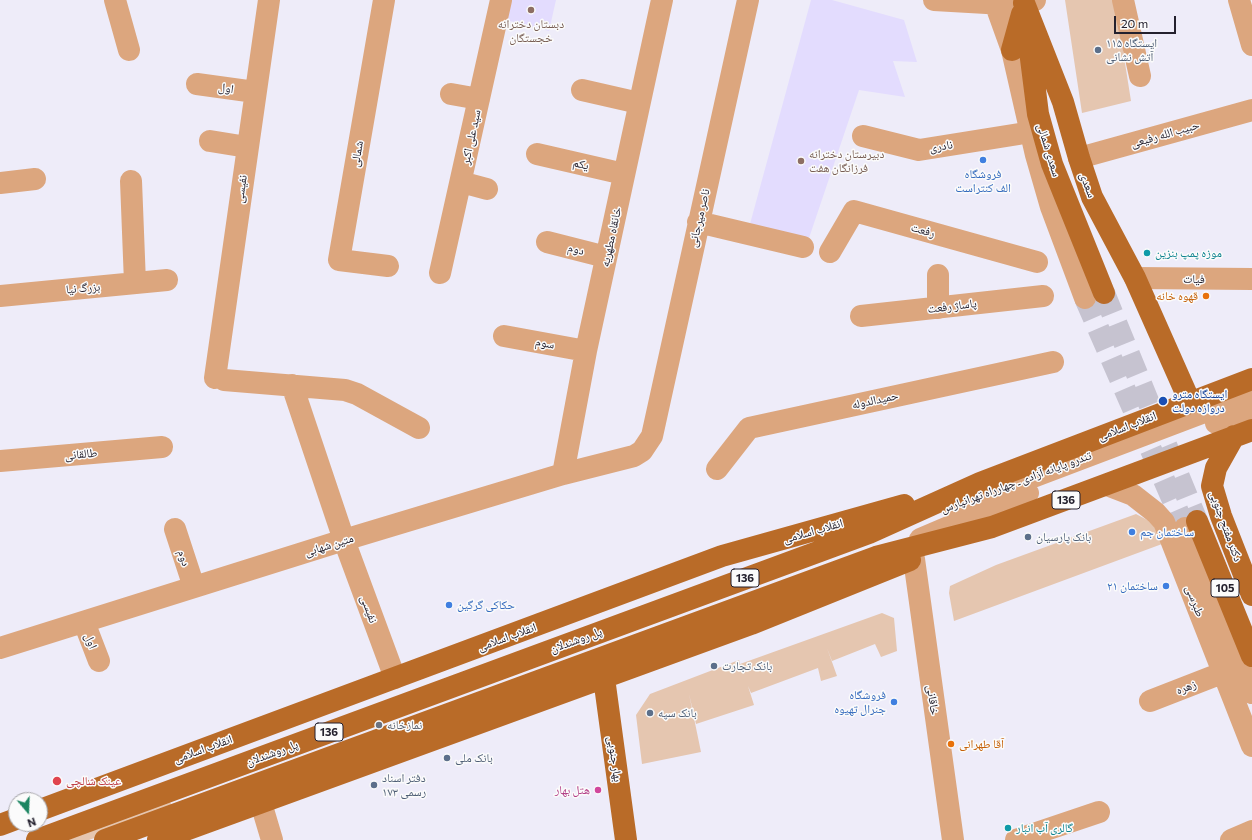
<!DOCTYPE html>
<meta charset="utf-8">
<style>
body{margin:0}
#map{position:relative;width:1252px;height:840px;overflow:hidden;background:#eeecf9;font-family:Commissioner,sans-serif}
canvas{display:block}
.north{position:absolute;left:8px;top:792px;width:40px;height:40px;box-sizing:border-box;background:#fbfbfb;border:1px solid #a5a4a9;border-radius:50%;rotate:161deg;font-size:11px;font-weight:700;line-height:16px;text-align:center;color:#24212e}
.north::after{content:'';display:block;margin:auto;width:14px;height:18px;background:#1c8561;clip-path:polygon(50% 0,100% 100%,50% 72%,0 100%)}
.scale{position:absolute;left:1114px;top:16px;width:62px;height:18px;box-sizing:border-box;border:2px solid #24212e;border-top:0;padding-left:5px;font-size:12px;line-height:14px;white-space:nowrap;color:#24212e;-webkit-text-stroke:3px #fbfbfb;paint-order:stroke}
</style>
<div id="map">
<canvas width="1252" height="840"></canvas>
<div class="north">N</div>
<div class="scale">20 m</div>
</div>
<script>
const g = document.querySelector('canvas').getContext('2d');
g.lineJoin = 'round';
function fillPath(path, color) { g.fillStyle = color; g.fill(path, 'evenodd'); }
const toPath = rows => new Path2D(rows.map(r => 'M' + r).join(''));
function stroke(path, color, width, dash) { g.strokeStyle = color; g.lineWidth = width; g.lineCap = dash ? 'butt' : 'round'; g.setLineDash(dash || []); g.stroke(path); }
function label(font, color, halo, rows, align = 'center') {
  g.font = font + ' Commissioner,"Noto Naskh Arabic",sans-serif'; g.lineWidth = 3; g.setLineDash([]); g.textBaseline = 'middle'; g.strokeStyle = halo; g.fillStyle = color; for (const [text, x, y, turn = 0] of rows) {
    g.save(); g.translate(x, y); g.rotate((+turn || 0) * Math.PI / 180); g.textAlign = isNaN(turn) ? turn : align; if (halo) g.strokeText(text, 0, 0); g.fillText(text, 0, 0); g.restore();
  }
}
fillPath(toPath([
 [511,0,556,0,549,31,506,20],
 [811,0,832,0,904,20,917,62,893,61,905,97,859,90,809,238,750,224]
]), '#e3dcfe');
fillPath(toPath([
 [1065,0,1115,0,1131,101,1082,113],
 [1136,514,1153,523,1162,544,954,621,949,593,950,586,996,565],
 [882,613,894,618,897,651,881,657,875,644,832,661,827,648,837,676,821,681,818,668,751,693,748,686,754,705,696,724,689,694,701,752,642,764,636,715,650,694,739,660,740,664],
 [169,799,173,809,89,840,59,840]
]), '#e5c6b0');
stroke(toPath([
 [1085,298,1185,528]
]), '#c6c3d0', 22, [22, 11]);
stroke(toPath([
 [1104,293,1197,521]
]), '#c6c3d0', 22, [22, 11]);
stroke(toPath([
 [115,0,129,50],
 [384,0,339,260,388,266],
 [934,0,1004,4,1024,3,1035,0],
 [994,0,1012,50,1036,155,1051,207,1085,298],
 [1123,0,1140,76],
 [1239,0,1252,45],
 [197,84,255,92],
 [582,90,639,103],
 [451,94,479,99],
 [863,136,919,150,1019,134],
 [210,141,247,147],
 [537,154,624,174],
 [1079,158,1252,110],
 [131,181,135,283],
 [461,182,487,189],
 [0,183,35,179],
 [698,222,803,247],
 [547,242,606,257],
 [830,252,854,211,1037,262],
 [440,273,501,0],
 [1135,278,1252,279],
 [0,296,167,280],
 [938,308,938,275],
 [861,316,1043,296],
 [504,336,586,351],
 [215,378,269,0],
 [224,380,345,390,357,394,419,428],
 [292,385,344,540,395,678],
 [1216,423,1252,410],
 [0,461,162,447],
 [717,469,749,428,1053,362],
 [563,474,586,351,662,0],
 [1107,485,1133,495,1156,513,1164,522,1252,746],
 [951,505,1025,480,1252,394],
 [1185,528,1252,693],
 [175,529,194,587],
 [920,539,1028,493],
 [914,559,953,840],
 [84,622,99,661],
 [0,648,344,540,563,474,634,456,642,451,652,436,748,0],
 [1150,701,1222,673],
 [261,803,272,840],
 [1016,840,1099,812],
 [1231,840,1252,831]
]), '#dca67e', 22);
stroke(toPath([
 [1024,3,1063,102,1079,158,1092,197,1135,278,1190,402],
 [1028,35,1038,114,1052,164,1104,293],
 [1012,50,1022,14],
 [1234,436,1216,468,1212,486,1221,516,1252,595],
 [1197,521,1252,656],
 [604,678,626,840],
 [40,810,722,556,904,505],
 [0,825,16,819],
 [37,840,869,533,980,483,1252,379],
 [105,840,876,557,992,527,1252,430],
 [158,840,751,624,910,560]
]), '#b96b28', 22);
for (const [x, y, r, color] of [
 [531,10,4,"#8d6e63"],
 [1098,50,4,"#5c6f8a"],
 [983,160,4,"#3f7fe0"],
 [801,161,4,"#8d6e63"],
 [1147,253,4,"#0f9aa8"],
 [1206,296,4,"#e8710a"],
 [1163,401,5,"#1a4fb4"],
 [1132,532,4,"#3f7fe0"],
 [1028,537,4,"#5c6f8a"],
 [1166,586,4,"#3f7fe0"],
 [449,605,4,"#3f7fe0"],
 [714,666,4,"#5c6f8a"],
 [894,702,4,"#3f7fe0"],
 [650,713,4,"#5c6f8a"],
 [379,725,4,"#6b7280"],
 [951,744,4,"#e8710a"],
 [447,758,4,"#5c6f8a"],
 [57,781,5,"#e0444e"],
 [374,785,4,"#5c6f8a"],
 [598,790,4,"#d1479c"],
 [1008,828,4,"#0f9aa8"]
]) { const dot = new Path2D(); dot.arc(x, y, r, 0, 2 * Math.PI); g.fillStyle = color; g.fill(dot); stroke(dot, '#fbfbfb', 1.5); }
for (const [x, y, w] of [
 [1066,500,28],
 [745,578,28],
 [1225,588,28],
 [329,732,28]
]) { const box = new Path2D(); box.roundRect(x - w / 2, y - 9, w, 18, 3); g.fillStyle = '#fbfbfb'; g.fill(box); stroke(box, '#24212e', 1); }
label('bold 11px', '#24212e', null, [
 ["136",1066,500],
 ["136",745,578],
 ["105",1225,588],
 ["136",329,732]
]);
label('12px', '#785e54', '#fbfbfb', [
 ["دبستان دخترانه",531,24],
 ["خجستگان",531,38],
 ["دبیرستان دخترانه",809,154,"left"],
 ["فرزانگان هفت",809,168,"left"]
]);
label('12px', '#4e5e75', '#fbfbfb', [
 ["ایستگاه ۱۱۵",1106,43],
 ["آتش نشانی",1106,57],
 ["بانک پارسیان",1036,537],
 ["بانک تجارت",722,666],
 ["بانک سپه",658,713],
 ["بانک ملی",455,758],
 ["دفتر اسناد",382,778],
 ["رسمی ۱۷۳",382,792]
], 'left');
label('12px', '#24212e', '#fbfbfb', [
 ["اول",226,88,8],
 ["حبیب الله رفیعی",1165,134,-16],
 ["سید علی اکبر",471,137,-78],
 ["نادری",941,146,-9],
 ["سعدی شمالی",1049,150,73],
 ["شمالی",357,154,-80],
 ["یکم",581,164,13],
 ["سعدی",1088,185,69],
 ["نفیسی",241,189,-82],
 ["ناصر میرجانی",699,218,-77],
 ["رفعت",923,230,16],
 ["خانقاه مطهریه",611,237,-78],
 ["دوم",576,249,14],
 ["فیات",1194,279,1],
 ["بزرگ نیا",83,288,-5],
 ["پاساژ رفعت",952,306,-7],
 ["سوم",545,343,10],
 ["حمیدالدوله",875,400,-12],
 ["انقلاب اسلامی",1127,426,-21],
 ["طالقانی",81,454,-5],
 ["تندرو پایانه آزادی ـ چهارراه تهرانپارس",1016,482,-20],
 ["دکتر مفتح جنوبی",1226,526,70],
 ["انقلاب اسلامی",813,531,-16],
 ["متین شهابی",329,545,-17],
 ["دوم",184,558,72],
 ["طبرسی",1195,601,69],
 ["نفیسی",369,609,70],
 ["انقلاب اسلامی",507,637,-20],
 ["پل روشندلان",576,640,-20],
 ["اول",91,641,69],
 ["زهره",1186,687,-21],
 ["خاقانی",933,700,82],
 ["انقلاب اسلامی",203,749,-20],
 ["پل روشندلان",272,753,-20],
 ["بهار جنوبی",615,759,82]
]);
label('12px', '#366cbe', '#fbfbfb', [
 ["فروشگاه",983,174,"center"],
 ["الف کنتراست",983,188,"center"],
 ["ساختمان جم",1140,532],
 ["ساختمان ۲۱",1158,586,"right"],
 ["حکاکی گرگین",457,605],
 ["فروشگاه",886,695,"right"],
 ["جنرال تهیوه",886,709,"right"]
], 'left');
label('12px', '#0d838f', '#fbfbfb', [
 ["موزه پمپ بنزین",1155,253],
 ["گالری آب انبار",1016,828]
], 'left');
label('12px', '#c56008', '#fbfbfb', [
 ["قهوه خانه",1198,296],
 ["آقا طهرانی",959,744,"left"]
], 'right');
label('12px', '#164399', '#fbfbfb', [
 ["ایستگاه مترو",1172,394],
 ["دروازه دولت",1172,408]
], 'left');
label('12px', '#5b616d', '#fbfbfb', [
 ["نمازخانه",387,725]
], 'left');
label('12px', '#be3a42', '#fbfbfb', [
 ["عينک شالچی",66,781]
], 'left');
label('12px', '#b23c85', '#fbfbfb', [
 ["هتل بهار",590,790]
], 'right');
</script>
